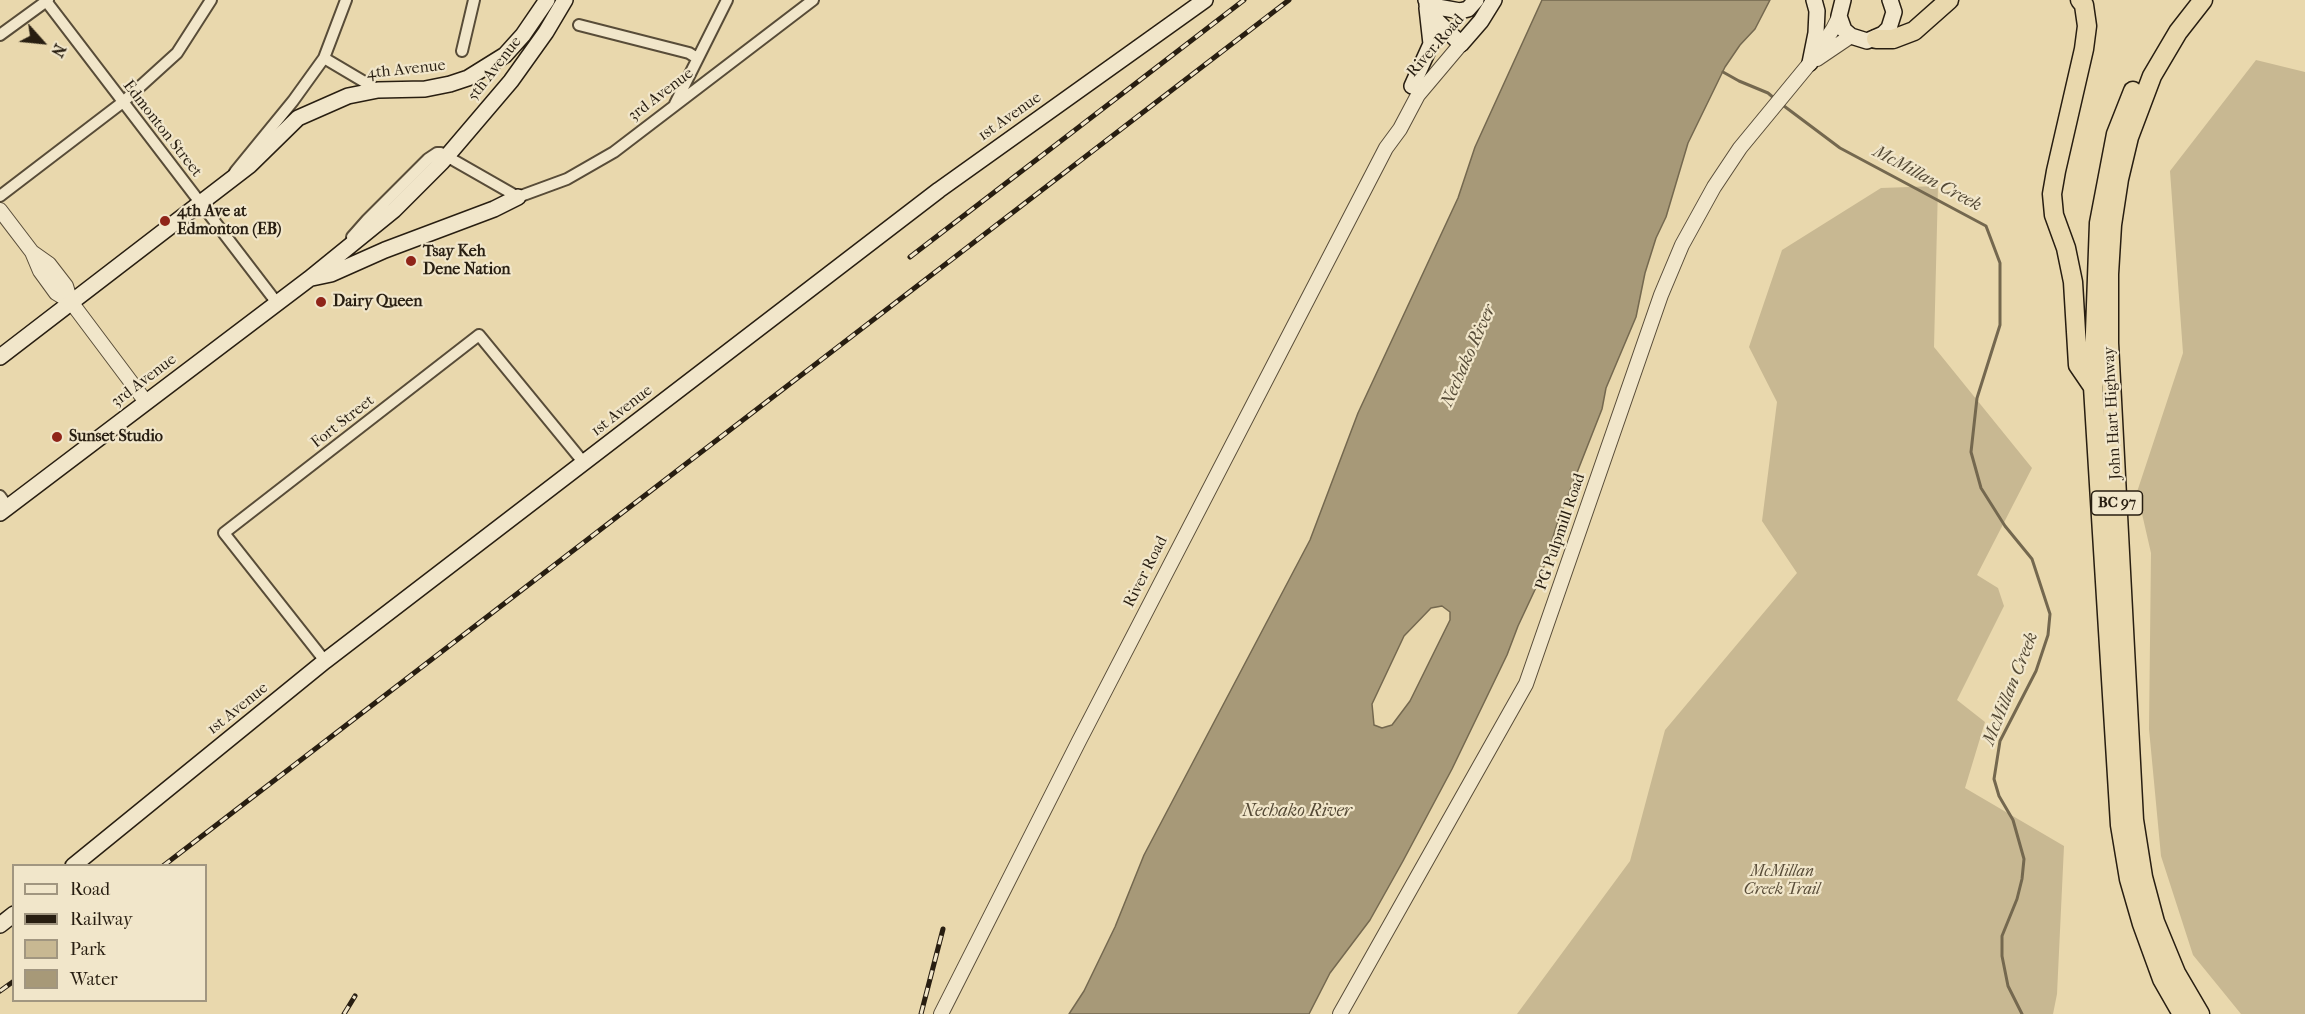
<!DOCTYPE html>
<style>
body{margin:0}
#map{position:relative;width:2305px;height:1014px;overflow:hidden;background:#e9d8ad;font-family:"IM FELL French Canon",serif}
canvas{display:block}
.legend{position:absolute;left:12px;top:864px;width:195px;height:138px;box-sizing:border-box;background:#f1e6ca;border:2px solid #a19680;margin:0;padding:8px 10px;list-style:none;font-size:18px;color:#281e11}
.legend li{display:flex;align-items:center;gap:12px;height:30px}
.legend b{width:30px;border:2px solid #a19680}
.north{position:absolute;left:12px;top:12px;width:60px;height:60px;-webkit-text-stroke:4px #f1e6ca;paint-order:stroke;rotate:117deg;font-size:16px;font-weight:700;line-height:24px;text-align:center;color:#281e11}
.north::after{content:'';display:block;margin:auto;width:21px;height:27px;background:#281e11;clip-path:polygon(50% 0,100% 100%,50% 72%,0 100%)}
</style>
<div id="map">
<canvas width="2305" height="1014"></canvas>
<ul class="legend">
<li><b style="height:8px;background:#f1e6ca"></b>Road</li>
<li><b style="height:8px;background:#281e11"></b>Railway</li>
<li><b style="height:16px;background:#c8b892"></b>Park</li>
<li><b style="height:16px;background:#a79978"></b>Water</li>
</ul>
<div class="north">N</div>
</div>
<script>
const g = document.querySelector('canvas').getContext('2d');
g.lineJoin = 'round';
function fillPath(path, color) { g.fillStyle = color; g.fill(path, 'evenodd'); }
const toPath = rows => new Path2D(rows.map(r => 'M' + r).join(''));
function stroke(path, color, width, dash) { g.strokeStyle = color; g.lineWidth = width; g.lineCap = dash ? 'butt' : 'round'; g.setLineDash(dash || []); g.stroke(path); }
function label(font, color, halo, rows, align = 'center') {
  g.font = font + ' "IM FELL French Canon",serif'; g.lineWidth = 4.5; g.setLineDash([]); g.textBaseline = 'middle'; g.strokeStyle = halo; g.fillStyle = color; for (const [text, x, y, turn = 0] of rows) {
    g.save(); g.translate(x, y); g.rotate((+turn || 0) * Math.PI / 180); g.textAlign = isNaN(turn) ? turn : align; if (halo) g.strokeText(text, 0, 0); g.fillText(text, 0, 0); g.restore();
  }
}
fillPath(toPath([
 [2256,60,2305,72,2305,1014,2241,1014,2193,955,2161,856,2149,729,2151,553,2137,492,2183,353,2170,171],
 [1938,186,1934,347,2032,468,1977,575,1998,588,2004,606,1957,700,1985,722,1965,788,2064,846,2057,994,2053,1014,1517,1014,1630,861,1665,730,1797,573,1762,521,1777,402,1749,347,1782,250,1881,188]
]), '#c8b892');
const water = toPath([
 [1542,0,1770,0,1755,29,1740,45,1725,67,1688,143,1666,217,1656,238,1645,273,1636,317,1606,388,1602,409,1558,521,1540,579,1518,626,1507,655,1452,769,1403,861,1370,920,1330,973,1309,1014,1069,1014,1084,991,1115,927,1144,855,1310,540,1358,413,1458,198,1475,147,1542,0],
 [1442,606,1450,612,1450,620,1410,701,1392,725,1382,728,1374,725,1372,704,1404,636,1431,608,1442,606]
]);
fillPath(water, '#a79978');
stroke(water, '#74684f', 1.5);
stroke(toPath([
 [1723,72,1739,81,1768,93,1775,99],
 [1780,103,1840,148,1986,226,2000,263,2000,325,1977,398,1971,452,1981,488,2005,526,2032,559,2050,614,2048,635,2036,671,2000,741,1994,779,1999,796,2013,820,2024,859,2022,879,2017,899,2002,936,2002,956,2008,986,2022,1014]
]), '#74684f', 3);
const minor = toPath([
 [46,1,277,303],
 [579,25,689,53,697,58],
 [0,35,48,0],
 [462,51,474,0],
 [324,58,378,90],
 [675,104,727,0],
 [235,172,293,101,324,58,346,0],
 [0,196,123,102,177,53,211,0],
 [352,237,367,220,428,159,437,153,441,153,518,197,567,179,614,152,813,0],
 [0,496,8,507],
 [325,661,224,533,479,335,584,463]
]);
const tertiary = toPath([
 [1817,59,1851,36],
 [0,210,32,252,40,271,56,293,71,302],
 [32,252,49,264,66,286,71,302,146,402],
 [941,1014,1079,741,1386,148,1400,129,1418,95,1461,44],
 [1340,1014,1526,684,1661,295,1682,245,1714,187,1740,148,1810,63,1833,29,1839,17]
]);
const secondary = toPath([
 [1426,0,1436,20,1461,44,1481,21,1494,0],
 [1843,0,1839,16,1844,30,1851,36,1867,41,1883,34,1889,28,1894,12,1890,0],
 [1427,5,1460,11,1468,9,1476,0],
 [1810,63,1816,33,1817,11,1814,0],
 [1412,86,1431,44,1427,8],
 [312,278,331,274,385,250,494,209,518,197],
 [0,357,250,165,298,118,348,96,378,90,425,89,450,84,468,78,505,55,523,35,547,0],
 [0,513,309,279,394,210,442,162,511,81,546,32,565,0],
 [73,866,325,661,939,190,1205,0],
 [0,925,14,914]
]);
const trunk = toPath([
 [2080,0,2084,5,2087,26,2084,49,2056,171,2052,194,2054,215,2066,248,2073,282,2078,365,2093,387],
 [1876,39,1893,39,1914,31,1949,0],
 [2133,91,2116,134,2099,223,2093,387,2120,825,2129,879,2142,924,2162,979,2182,1014],
 [2200,1014,2176,973,2155,922,2143,877,2134,820,2109,343,2109,274,2112,225,2119,179,2129,137,2152,76,2178,32,2203,0]
]);
stroke(minor, '#584c38', 14);
stroke(tertiary, '#584c38', 16);
stroke(secondary, '#281e11', 18);
stroke(trunk, '#281e11', 21);
stroke(minor, '#f1e6ca', 10);
stroke(tertiary, '#f1e6ca', 14);
stroke(secondary, '#f1e6ca', 15);
stroke(trunk, '#e9d8ad', 18);
const rail = toPath([
 [910,257,1244,0],
 [163,866,1289,0],
 [0,991,14,981],
 [344,1014,355,996],
 [921,1014,943,929]
]);
stroke(rail, '#281e11', 5);
stroke(rail, '#f1e6ca', 3, [9]);
for (const [x, y, r, color] of [
 [165,221,6,"#8f2418"],
 [411,261,6,"#8f2418"],
 [321,302,6,"#8f2418"],
 [57,437,6,"#8f2418"]
]) { const dot = new Path2D(); dot.arc(x, y, r, 0, 2 * Math.PI); g.fillStyle = color; g.fill(dot); stroke(dot, '#f1e6ca', 2); }
for (const [x, y, w] of [
 [2117,503,51]
]) { const box = new Path2D(); box.roundRect(x - w / 2, y - 12, w, 24, 4.5); g.fillStyle = '#f1e6ca'; g.fill(box); stroke(box, '#281e11', 1.5); }
label('bold 15px', '#281e11', null, [
 ["BC 97",2117,503]
]);
label('16px', '#281e11', '#f1e6ca', [
 ["River Road",1436,46,-49],
 ["5th Avenue",495,69,-52],
 ["4th Avenue",406,70,-6],
 ["3rd Avenue",661,95,-37],
 ["1st Avenue",1010,117,-35],
 ["Edmonton Street",162,129,52],
 ["3rd Avenue",144,381,-37],
 ["1st Avenue",622,411,-38],
 ["John Hart Highway",2113,413,-93],
 ["Fort Street",343,422,-38],
 ["PG Pulpmill Road",1561,532,-71],
 ["River Road",1146,572,-63],
 ["1st Avenue",238,709,-39]
]);
label('bold 16px', '#281e11', '#f1e6ca', [
 ["4th Ave at",177,212],
 ["Edmonton (EB)",177,230],
 ["Tsay Keh",423,252],
 ["Dene Nation",423,270],
 ["Dairy Queen",333,302],
 ["Sunset Studio",69,437]
], 'left');
label('italic 16px', '#584c38', '#f1e6ca', [
 ["McMillan",1782,872],
 ["Creek Trail",1782,890]
]);
label('italic 18px', '#544935', '#f1e6ca', [
 ["McMillan Creek",1927,179,28],
 ["Nechako River",1469,356,-66],
 ["McMillan Creek",2011,689,-68],
 ["Nechako River",1297,812]
]);
</script>
